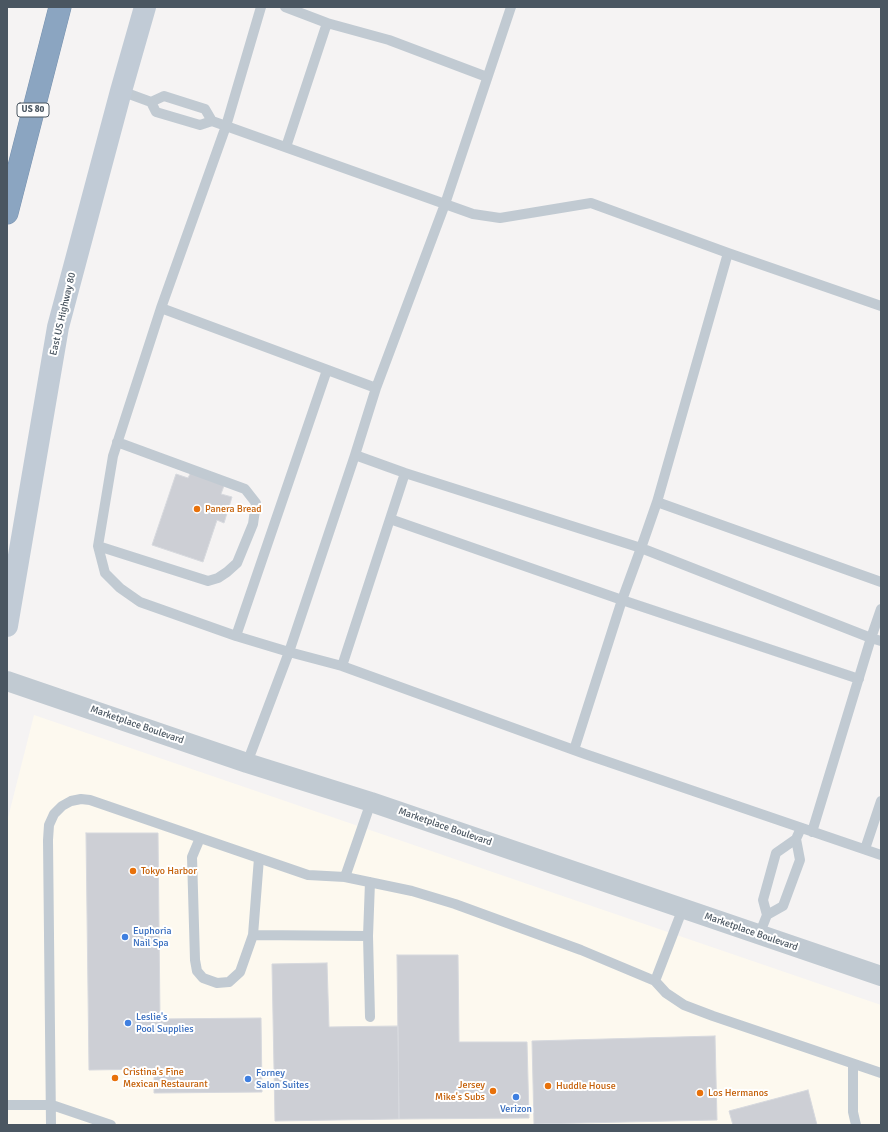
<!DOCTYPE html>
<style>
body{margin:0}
#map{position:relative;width:888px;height:1132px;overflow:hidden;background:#f5f3f3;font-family:Signika,sans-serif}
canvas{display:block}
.frame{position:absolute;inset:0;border:8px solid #4a5661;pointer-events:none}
</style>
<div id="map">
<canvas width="888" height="1132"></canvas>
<div class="frame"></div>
</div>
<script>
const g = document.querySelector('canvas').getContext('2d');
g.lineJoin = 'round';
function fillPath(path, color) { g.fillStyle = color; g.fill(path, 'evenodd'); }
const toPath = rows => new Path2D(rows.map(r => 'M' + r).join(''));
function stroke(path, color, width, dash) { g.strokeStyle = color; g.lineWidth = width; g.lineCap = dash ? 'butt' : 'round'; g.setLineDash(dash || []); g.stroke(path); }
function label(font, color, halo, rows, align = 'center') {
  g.font = font + ' Signika,sans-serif'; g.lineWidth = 4; g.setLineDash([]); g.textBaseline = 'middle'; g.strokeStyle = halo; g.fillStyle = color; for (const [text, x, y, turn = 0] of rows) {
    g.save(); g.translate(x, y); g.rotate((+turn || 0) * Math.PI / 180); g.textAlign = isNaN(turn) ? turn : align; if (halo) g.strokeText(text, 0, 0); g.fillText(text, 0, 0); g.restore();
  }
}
fillPath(toPath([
 [34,715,881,1005,881,1125,7,1125,7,898,8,818]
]), '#fdf9ef');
const building = toPath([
 [191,472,225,483,221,494,232,497,224,523,217,520,203,562,152,545,176,474,188,478,191,472],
 [86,833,158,833,160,1019,261,1018,262,1092,154,1093,154,1069,89,1070,86,833],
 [397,955,458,955,459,1042,527,1042,529,1118,399,1119,397,955],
 [327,963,329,1027,398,1026,399,1119,275,1121,272,964,327,963],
 [715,1036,717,1120,534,1124,532,1041,715,1036],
 [808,1090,817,1125,733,1125,729,1111,808,1090]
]);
fillPath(building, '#cdcfd5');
stroke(building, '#d7d9de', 1);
const motorway = toPath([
 [7,213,60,7]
]);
stroke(motorway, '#7690ad', 23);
stroke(toPath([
 [261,7,226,126,161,308,376,388],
 [285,7,327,23,286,147],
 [511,7,445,204,376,388,355,455,405,473,641,548,622,600,859,679],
 [327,23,389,40,487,77],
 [121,91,151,102,156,112,200,125,212,121],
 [151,102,164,96,205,109,212,121,473,214,500,218,591,203,728,253,881,306],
 [728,253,657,502,881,582],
 [161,308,113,456,98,546,105,573,120,588,140,602,236,636],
 [405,473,390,519,622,600,574,750],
 [657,502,641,548,871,638,881,609],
 [390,519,342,666,585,754,881,855],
 [98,546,208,581,218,578,227,572,237,563,253,524,256,503,245,489,117,442],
 [342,666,289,652,355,455],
 [247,763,289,652,236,636,327,370],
 [812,832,871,638,881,641],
 [200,838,192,857,195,960,197,971,203,978,217,983,229,982,240,972,253,935,259,858],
 [865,849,881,801],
 [345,877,371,802],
 [767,915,783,906,800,860,796,839],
 [253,935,368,936,370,882],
 [759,935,767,915,763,900,776,853,796,839,801,828],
 [368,936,370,1017],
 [655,981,683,908],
 [853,1064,853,1112,856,1125],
 [7,1105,52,1105,111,1125],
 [51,1125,48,840,49,825,54,814,62,806,71,801,81,799,90,800,308,875,345,877,412,891,455,904,581,950,655,981,666,993,684,1005,713,1016,881,1073]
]), '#c1cad2', 10);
stroke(toPath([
 [7,681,247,763,371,802,881,976]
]), '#c1cad2', 20);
stroke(toPath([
 [7,626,58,327,121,91,145,7]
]), '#c1cbd6', 22);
stroke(motorway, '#8ba5c1', 22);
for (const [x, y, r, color] of [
 [197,509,4,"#e8710a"],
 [133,871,4,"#e8710a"],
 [125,937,4,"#3f7fe0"],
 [128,1023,4,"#3f7fe0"],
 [115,1078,4,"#e8710a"],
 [248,1079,4,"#3f7fe0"],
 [548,1086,4,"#e8710a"],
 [493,1091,4,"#e8710a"],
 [700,1093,4,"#e8710a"],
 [516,1097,4,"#3f7fe0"]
]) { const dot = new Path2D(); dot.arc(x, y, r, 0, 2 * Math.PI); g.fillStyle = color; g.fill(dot); stroke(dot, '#fff', 1.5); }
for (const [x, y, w] of [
 [33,110,32]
]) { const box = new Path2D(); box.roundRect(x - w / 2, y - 7, w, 14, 3); g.fillStyle = '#fff'; g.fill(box); stroke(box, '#4a5661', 1); }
label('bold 9px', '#4a5661', null, [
 ["US 80",33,110]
]);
label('10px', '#4a5661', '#fff', [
 ["East US Highway 80",63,314,-77],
 ["Marketplace Boulevard",137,725,19],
 ["Marketplace Boulevard",445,827,19],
 ["Marketplace Boulevard",751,932,19]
]);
label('10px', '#c56008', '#fff', [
 ["Panera Bread",205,509],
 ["Tokyo Harbor",141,871],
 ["Cristina's Fine",123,1072],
 ["Mexican Restaurant",123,1084],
 ["Jersey",485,1085,"right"],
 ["Mike's Subs",485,1097,"right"],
 ["Huddle House",556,1086],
 ["Los Hermanos",708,1093]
], 'left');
label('10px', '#366cbe', '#fff', [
 ["Euphoria",133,931],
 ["Nail Spa",133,943],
 ["Leslie's",136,1017],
 ["Pool Supplies",136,1029],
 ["Forney",256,1073],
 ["Salon Suites",256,1085],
 ["Verizon",516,1109,"center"]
], 'left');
</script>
